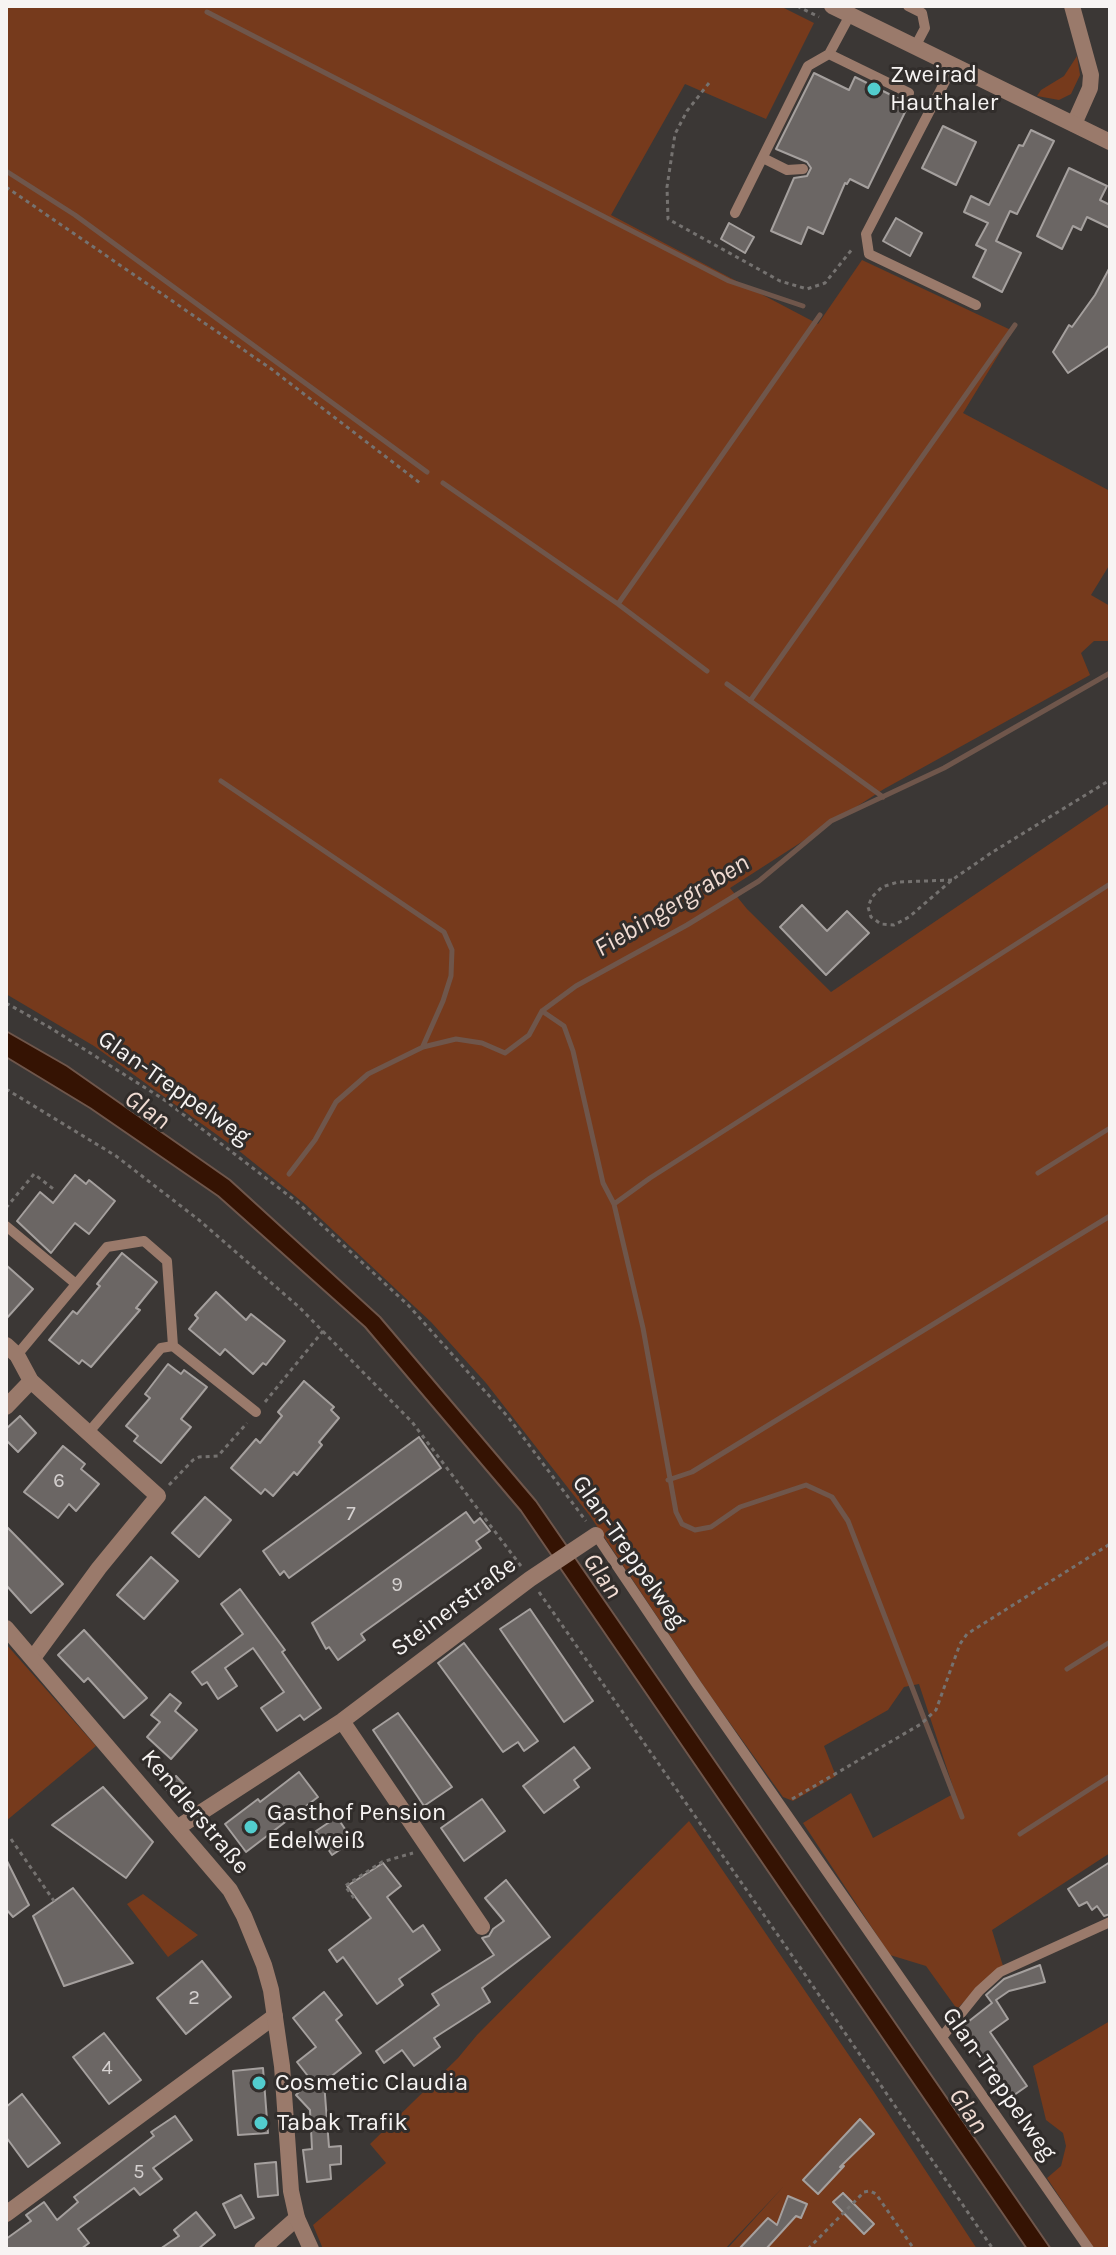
<!DOCTYPE html>
<meta charset="utf-8">
<style>
body{margin:0}
#map{position:relative;width:1116px;height:2255px;overflow:hidden;background:#3b3735;font-family:Karla,sans-serif}
canvas{display:block}
.frame{position:absolute;inset:0;border:8px solid #f7f4f3;pointer-events:none}
</style>
<div id="map">
<canvas width="1116" height="2255"></canvas>
<div class="frame"></div>
</div>
<script>
const g = document.querySelector('canvas').getContext('2d');
g.lineJoin = 'round';
function fillPath(path, color) { g.fillStyle = color; g.fill(path, 'evenodd'); }
const toPath = rows => new Path2D(rows.map(r => 'M' + r).join(''));
function stroke(path, color, width, dash) { g.strokeStyle = color; g.lineWidth = width; g.lineCap = dash ? 'butt' : 'round'; g.setLineDash(dash || []); g.stroke(path); }
function label(font, color, halo, rows, align = 'center') {
  g.font = font + ' Karla,sans-serif'; g.lineWidth = 6; g.setLineDash([]); g.textBaseline = 'middle'; g.strokeStyle = halo; g.fillStyle = color; for (const [text, x, y, turn = 0] of rows) {
    g.save(); g.translate(x, y); g.rotate((+turn || 0) * Math.PI / 180); g.textAlign = isNaN(turn) ? turn : align; if (halo) g.strokeText(text, 0, 0); g.fillText(text, 0, 0); g.restore();
  }
}
fillPath(toPath([
 [6,6,780,6,814,23,766,119,685,84,611,215,818,324,862,260,1013,331,963,413,1110,491,1110,564,1091,595,1110,606,1110,641,1094,641,1081,653,1090,675,884,789,730,888,747,909,831,992,1110,803,1110,1853,992,1930,1003,1966,989,1976,957,2009,926,1966,890,1955,803,1823,851,1793,873,1838,955,1793,919,1684,904,1687,888,1710,824,1746,836,1776,793,1801,783,1797,707,1691,590,1516,486,1383,431,1322,305,1204,238,1150,94,1046,6,994],
 [1077,56,1080,75,1071,94,1059,100,1037,96,1041,90,1064,76],
 [6,1644,96,1746,6,1821],
 [689,1821,874,2092,977,2249,727,2249,784,2186,725,2249,323,2249,313,2225,386,2163,370,2144,458,2058,477,2035],
 [143,1894,198,1935,168,1957,127,1904],
 [1110,2021,1110,2249,1094,2249,1047,2178,1061,2166,1066,2146,1063,2133,1046,2120,1033,2066]
]), '#763a1c');
const water = toPath([
 [6,1031,67,1066,230,1180,380,1317,536,1501,1051,2249,1027,2249,521,1511,365,1327,218,1196,90,1108,6,1057,6,1031]
]);
fillPath(water, '#351303');
stroke(water, '#6f564b', 2);
stroke(toPath([
 [207,12,729,281,803,306],
 [6,171,75,215,427,472],
 [443,483,618,604,707,671],
 [618,604,820,315],
 [727,684,883,797],
 [750,701,1015,325],
 [221,781,444,932,452,950,451,976,443,1001,423,1046],
 [542,1011,564,1026,573,1051,603,1183,614,1204,643,1328,676,1512,682,1524,695,1530,711,1527,740,1507,806,1485,832,1497,848,1521,962,1817],
 [1038,1173,1110,1128],
 [289,1174,315,1140,336,1102,368,1074,423,1047,456,1039,482,1043,505,1053,529,1035,542,1011,576,986,687,925,759,881,831,821,944,768,1110,673],
 [614,1204,650,1178,1110,884],
 [668,1480,692,1472,1110,1216],
 [1067,1669,1110,1642],
 [1020,1834,1110,1776]
]), '#6f564b', 5);
const building = toPath([
 [814,73,849,90,855,77,909,104,868,188,850,179,847,184,845,183,823,234,808,227,801,244,771,231,794,178,807,176,811,168,807,162,776,149,814,73],
 [943,126,976,142,956,185,922,168,943,126],
 [1031,130,1054,141,1017,214,1010,211,996,241,1021,253,1002,292,973,277,986,250,976,245,988,223,964,212,971,196,989,205,1019,145,1023,146,1031,130],
 [1069,168,1107,186,1100,200,1110,205,1110,228,1087,217,1081,230,1073,226,1062,249,1037,236,1069,168],
 [896,218,922,233,910,256,883,241,896,218],
 [729,223,754,237,745,253,721,239,729,223],
 [1110,267,1110,345,1068,373,1053,352,1069,325,1072,327,1095,295,1110,267],
 [802,905,827,931,847,911,869,933,826,975,780,927,802,905],
 [75,1175,86,1184,89,1180,115,1201,89,1234,75,1223,51,1253,17,1221,40,1192,53,1203,75,1175],
 [122,1253,157,1282,136,1308,140,1310,91,1367,82,1360,79,1364,49,1340,73,1311,77,1314,100,1286,97,1284,122,1253],
 [6,1265,33,1289,6,1319,6,1265],
 [216,1292,246,1320,251,1314,285,1341,266,1365,263,1363,253,1374,225,1349,220,1355,189,1329,198,1318,195,1315,216,1292],
 [168,1364,181,1374,184,1370,207,1387,181,1419,191,1427,161,1463,134,1441,138,1436,126,1426,150,1398,145,1394,168,1364],
 [304,1381,334,1407,331,1410,339,1418,319,1442,322,1445,297,1475,294,1472,273,1496,265,1489,261,1494,231,1468,256,1439,260,1443,282,1416,278,1412,304,1381],
 [20,1416,36,1433,18,1452,6,1440,6,1429,20,1416],
 [419,1437,441,1468,289,1578,284,1571,280,1575,263,1551,419,1437],
 [63,1446,85,1464,81,1469,99,1484,76,1511,69,1504,58,1518,24,1492,63,1446],
 [205,1497,231,1520,199,1557,172,1533,205,1497],
 [466,1512,474,1523,480,1518,490,1531,476,1541,481,1548,361,1634,365,1640,338,1660,329,1647,326,1649,312,1623,466,1512],
 [6,1526,63,1584,31,1613,6,1585,6,1526],
 [151,1557,178,1581,144,1619,117,1595,151,1557],
 [240,1589,285,1650,282,1652,321,1708,304,1720,300,1715,277,1731,261,1708,284,1692,253,1648,225,1668,237,1686,218,1699,207,1682,202,1685,192,1672,243,1634,221,1604,240,1589],
 [530,1609,593,1701,564,1722,500,1629,530,1609],
 [84,1630,147,1698,124,1718,88,1678,84,1682,58,1655,84,1630],
 [464,1643,538,1741,524,1751,518,1742,503,1752,438,1663,464,1643],
 [170,1694,181,1703,175,1711,197,1730,171,1759,147,1737,160,1722,151,1715,170,1694],
 [398,1713,452,1787,424,1806,373,1730,398,1713],
 [574,1747,590,1768,574,1780,579,1787,544,1813,523,1786,574,1747],
 [299,1772,318,1797,246,1852,225,1824,258,1799,260,1802,299,1772],
 [176,1776,191,1792,179,1803,164,1786,176,1776],
 [103,1787,153,1842,126,1878,52,1825,103,1787],
 [482,1799,505,1831,464,1861,441,1828,482,1799],
 [337,1817,353,1841,332,1855,316,1831,337,1817],
 [6,1859,29,1905,13,1917,6,1909,6,1859],
 [1110,1862,1110,1914,1104,1916,1097,1906,1092,1910,1087,1902,1079,1906,1068,1889,1110,1862],
 [383,1863,401,1886,387,1897,413,1932,423,1925,440,1950,399,1979,403,1985,377,2004,343,1957,337,1962,329,1950,371,1918,347,1886,383,1863],
 [506,1880,550,1937,482,1988,490,2002,434,2038,440,2047,414,2066,402,2050,384,2063,376,2051,439,2005,432,1994,494,1955,482,1938,489,1936,493,1929,504,1921,485,1898,506,1880],
 [73,1888,133,1963,64,1986,33,1916,73,1888],
 [202,1961,231,1997,186,2034,157,1998,202,1961],
 [1040,1965,1045,1982,1009,1991,996,2000,1008,2019,990,2032,1027,2086,1007,2100,959,2029,992,2003,986,1995,1004,1979,1040,1965],
 [324,1992,342,2015,336,2020,361,2053,324,2082,329,2147,341,2146,341,2164,330,2165,331,2179,307,2182,303,2150,312,2149,310,2110,296,2095,311,2080,297,2062,316,2047,293,2018,324,1992],
 [104,2033,141,2080,109,2104,73,2057,104,2033],
 [263,2068,268,2133,238,2135,233,2071,263,2068],
 [22,2094,60,2143,28,2167,6,2137,6,2107,22,2094],
 [175,2116,192,2140,153,2168,162,2179,140,2195,134,2188,78,2229,89,2243,81,2249,6,2249,6,2239,31,2221,26,2215,44,2202,57,2220,78,2202,74,2197,154,2136,151,2132,175,2116],
 [860,2119,874,2134,840,2167,844,2166,818,2194,803,2180,860,2119],
 [276,2162,278,2195,258,2197,255,2164,276,2162],
 [843,2193,874,2224,864,2234,833,2202,843,2193],
 [241,2195,254,2218,235,2228,223,2204,241,2195],
 [788,2196,807,2204,801,2218,796,2216,766,2249,739,2249,768,2218,777,2225,788,2196],
 [196,2212,215,2235,198,2249,160,2249,179,2236,174,2230,196,2212]
]);
fillPath(building, '#6b6664');
stroke(building, '#a5a09e', 2);
stroke(toPath([
 [797,6,819,17],
 [709,83,687,111,675,134,667,187,668,219,780,281,807,289,825,283,853,248],
 [6,187,270,368,420,483],
 [952,880,898,882,882,887,872,897,868,907,871,917,881,924,894,925,909,917,952,880,991,853,1110,780],
 [6,1003,49,1027,163,1099,297,1202,409,1306,508,1417,586,1521],
 [6,1089,116,1156,199,1220,299,1307,412,1422,521,1566],
 [6,1208,34,1174,56,1191],
 [265,1402,323,1331],
 [169,1485,193,1460,199,1457,218,1456,247,1423],
 [539,1592,782,1941,993,2249],
 [792,1799,921,1724,936,1710,960,1644,967,1634,1110,1544],
 [11,1839,54,1901],
 [354,1898,345,1886,382,1862,413,1853],
 [808,2249,864,2192,870,2191,876,2194,914,2249]
]), '#757270', 3, [4, 4]);
stroke(toPath([
 [908,6,922,13,925,28,915,47],
 [829,54,850,15],
 [953,66,866,234,869,254,976,305],
 [763,158,787,170,803,169],
 [735,213,808,66,829,54,909,93],
 [6,1226,76,1284],
 [17,1355,107,1247,144,1241,167,1261,173,1346],
 [88,1433,161,1348,173,1346,256,1412],
 [596,1535,697,1685,1089,2249],
 [942,2037,979,1991,1000,1972,1110,1922]
]), '#9a7a6b', 10);
stroke(toPath([
 [1072,6,1091,75,1090,88,1074,124],
 [6,1345,17,1355,31,1381,6,1407],
 [31,1381,158,1496,99,1568,33,1658],
 [342,1721,482,1927],
 [177,1828,342,1721,530,1579,596,1535],
 [6,2214,275,2016],
 [262,2249,297,2218]
]), '#9a7a6b', 16);
stroke(toPath([
 [832,6,1110,142],
 [6,1628,230,1890,244,1916,264,1965,271,1990,282,2066,291,2191,297,2218,311,2249]
]), '#9a7a6b', 16);
for (const [x, y, r, color] of [
 [874,89,8,"#52cdce"],
 [251,1827,8,"#52cdce"],
 [259,2083,8,"#52cdce"],
 [261,2123,8,"#52cdce"]
]) { const dot = new Path2D(); dot.arc(x, y, r, 0, 2 * Math.PI); g.fillStyle = color; g.fill(dot); stroke(dot, '#312d2b', 3); }
label('20px', '#d4d0cf', null, [
 ["6",59,1481],
 ["7",351,1514],
 ["9",397,1585],
 ["2",194,1998],
 ["4",107,2068],
 ["5",139,2172]
]);
label('24px', '#f7f4f3', '#312d2b', [
 ["Zweirad",890,75],
 ["Hauthaler",890,103],
 ["Gasthof Pension",267,1813],
 ["Edelweiß",267,1841],
 ["Cosmetic Claudia",275,2083],
 ["Tabak Trafik",277,2123]
], 'left');
label('24px', '#f7f4f3', '#312d2b', [
 ["Glan-Treppelweg",174,1088,35],
 ["Glan-Treppelweg",629,1552,55],
 ["Steinerstraße",454,1607,-37],
 ["Kendlerstraße",195,1812,50],
 ["Glan-Treppelweg",999,2084,55]
]);
label('italic 26px', '#f1dcd3', '#312d2b', [
 ["Fiebingergraben",672,906,-31],
 ["Glan",147,1110,35],
 ["Glan",602,1576,56],
 ["Glan",968,2111,56]
]);
</script>
